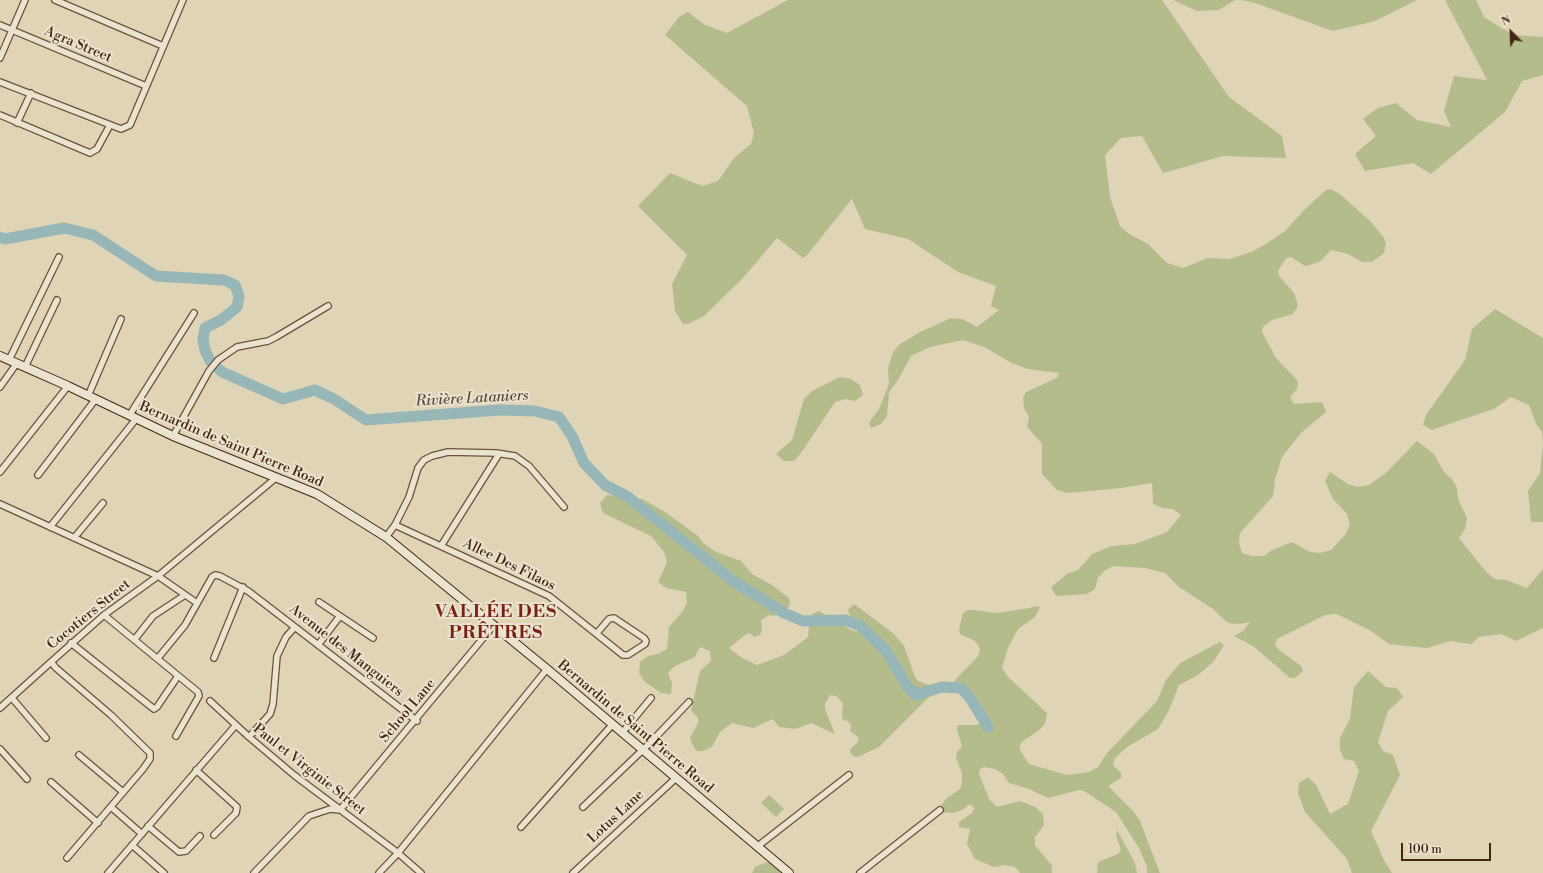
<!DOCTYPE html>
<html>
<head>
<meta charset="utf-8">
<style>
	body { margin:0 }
	#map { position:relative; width:1543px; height:873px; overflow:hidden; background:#dfd4b5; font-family:"Libre Bodoni",serif }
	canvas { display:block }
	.north { position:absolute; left:1491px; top:12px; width:40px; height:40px; -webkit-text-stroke:3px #eae3cf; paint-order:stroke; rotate:336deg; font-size:11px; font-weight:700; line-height:16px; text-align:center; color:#432711 }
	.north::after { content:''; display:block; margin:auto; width:14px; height:18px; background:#432711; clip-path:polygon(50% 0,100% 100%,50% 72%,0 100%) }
	.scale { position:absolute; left:1401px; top:843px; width:90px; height:18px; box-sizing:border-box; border:2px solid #432711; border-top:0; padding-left:5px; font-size:12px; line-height:14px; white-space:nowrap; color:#432711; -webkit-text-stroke:3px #eae3cf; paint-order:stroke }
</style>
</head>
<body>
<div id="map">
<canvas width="1543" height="873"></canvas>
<div class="north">N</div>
<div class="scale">100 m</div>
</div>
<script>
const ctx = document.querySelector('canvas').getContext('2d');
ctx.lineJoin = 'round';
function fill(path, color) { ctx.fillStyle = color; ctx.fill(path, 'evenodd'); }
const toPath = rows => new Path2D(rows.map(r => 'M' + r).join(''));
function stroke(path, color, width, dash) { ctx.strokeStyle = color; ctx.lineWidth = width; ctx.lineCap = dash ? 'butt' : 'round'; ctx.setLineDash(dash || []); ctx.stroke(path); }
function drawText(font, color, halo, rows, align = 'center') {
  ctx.font = font + ' "Libre Bodoni",serif'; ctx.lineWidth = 4; ctx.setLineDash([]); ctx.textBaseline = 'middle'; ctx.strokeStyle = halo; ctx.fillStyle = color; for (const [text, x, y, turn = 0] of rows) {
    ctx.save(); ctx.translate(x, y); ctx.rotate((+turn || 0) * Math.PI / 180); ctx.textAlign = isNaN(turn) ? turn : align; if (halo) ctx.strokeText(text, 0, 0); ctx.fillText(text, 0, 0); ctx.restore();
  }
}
fill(toPath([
	[788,0,1162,0,1229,97,1282,136,1286,158,1223,156,1163,173,1142,136,1121,138,1105,155,1110,197,1120,226,1129,234,1148,244,1167,263,1183,268,1208,258,1230,259,1251,252,1266,244,1285,231,1304,210,1326,190,1331,189,1341,195,1370,221,1384,238,1386,243,1384,253,1372,262,1362,262,1348,254,1331,250,1321,261,1310,265,1305,266,1291,257,1286,258,1278,271,1279,276,1294,293,1298,305,1293,314,1272,320,1263,327,1262,332,1276,358,1296,379,1298,383,1297,389,1290,397,1294,404,1322,402,1326,412,1301,433,1282,457,1275,479,1273,496,1240,533,1239,543,1242,553,1252,556,1264,556,1272,550,1292,542,1310,552,1320,553,1331,550,1345,535,1350,525,1347,514,1333,499,1325,481,1330,472,1348,484,1358,487,1369,485,1386,473,1417,441,1434,454,1444,472,1452,479,1457,488,1458,499,1467,518,1465,529,1459,538,1486,572,1495,579,1506,580,1527,588,1543,569,1543,628,1516,641,1502,634,1479,637,1471,644,1450,641,1427,648,1389,644,1371,631,1341,616,1336,614,1325,615,1277,639,1275,644,1278,649,1301,666,1303,671,1295,678,1290,678,1253,646,1234,636,1243,631,1250,622,1239,624,1228,623,1213,609,1179,587,1165,573,1145,568,1113,566,1104,571,1098,578,1095,589,1087,594,1056,596,1051,587,1067,574,1078,570,1092,554,1112,546,1135,544,1167,532,1181,515,1173,509,1162,508,1153,504,1152,483,1121,488,1068,493,1057,490,1042,474,1042,444,1027,427,1029,417,1024,408,1023,398,1026,392,1057,378,1059,373,1027,369,1012,363,984,347,963,340,930,347,911,356,898,380,889,392,887,416,881,424,871,428,869,423,879,409,889,384,888,368,893,352,900,344,920,332,951,318,962,319,977,327,999,310,991,306,996,286,958,272,908,239,865,229,852,199,807,255,803,258,777,238,742,279,704,316,688,324,683,324,675,311,672,284,687,255,638,206,670,173,702,186,718,181,734,158,751,144,754,133,747,106,665,35,679,17,688,12,705,25,727,33],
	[1173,0,1235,0,1219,10,1197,11],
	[1241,0,1417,0,1375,21,1333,31,1255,3],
	[1445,0,1476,0,1484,17,1513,35,1543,37,1543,75,1522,81,1505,112,1431,174,1413,163,1365,171,1355,154,1376,136,1363,119,1378,108,1396,103,1417,120,1451,127,1444,111,1454,76,1487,80],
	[1495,309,1543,338,1543,522,1531,522,1528,491,1540,473,1543,443,1542,432,1536,424,1529,405,1511,397,1494,409,1443,426,1432,430,1423,425,1426,415,1465,360,1472,329],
	[840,377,851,379,860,385,863,395,855,401,845,399,835,402,801,453,794,461,784,461,776,454,792,440,804,399,812,391],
	[607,495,642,499,665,512,698,536,703,543,716,552,741,561,752,574,772,585,789,598,790,604,788,608,774,616,769,615,761,620,762,630,760,635,754,637,750,633,745,635,729,648,742,658,757,665,784,655,808,637,810,616,814,613,819,611,851,630,862,633,870,632,866,627,850,617,848,610,854,604,894,634,904,646,915,677,918,681,930,685,933,689,932,694,879,747,860,756,855,757,851,754,850,749,858,742,858,737,850,731,851,726,848,721,843,720,842,714,843,703,836,696,830,695,825,704,825,709,835,734,811,723,796,729,779,727,773,719,753,728,732,723,720,732,712,747,703,751,697,751,694,748,690,738,698,723,698,718,691,710,700,671,711,661,710,651,700,647,695,657,675,666,668,673,672,683,671,694,661,693,645,682,639,673,640,662,648,656,658,654,667,649,669,627,682,612,687,603,686,592,666,588,658,582,667,562,664,552,651,536,603,513,600,503],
	[1034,606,1040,607,1035,617,1018,629,1008,648,1002,668,1008,677,1047,713,1045,724,1037,732,1024,740,1020,745,1020,750,1029,764,1067,775,1089,772,1098,767,1107,753,1157,701,1166,680,1180,663,1220,642,1224,645,1213,662,1198,675,1179,685,1169,710,1158,729,1127,747,1115,758,1113,765,1121,773,1121,778,1108,786,1134,812,1140,821,1160,873,1147,873,1147,867,1139,848,1116,812,1084,791,1079,790,1048,798,1029,789,1009,783,1003,774,995,769,984,767,980,769,979,774,989,799,997,807,1020,801,1035,807,1043,814,1044,825,1035,837,1035,845,1052,866,1052,873,1020,873,1015,867,1005,865,994,867,975,859,967,844,970,829,959,827,959,822,972,813,974,808,970,804,962,810,952,813,941,812,940,807,947,798,960,789,962,783,962,773,956,758,957,752,962,746,957,730,958,725,978,725,984,720,972,697,963,688,953,684,956,679,978,656,980,650,978,645,975,641,960,634,959,629,963,613,968,610,973,610,996,613,1030,608],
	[1368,671,1386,687,1397,688,1403,697,1388,711,1378,742,1383,751,1393,755,1400,775,1371,831,1384,860,1392,873,1352,873,1347,859,1305,812,1298,793,1299,783,1308,777,1316,785,1330,814,1348,804,1359,771,1354,761,1344,759,1340,750,1340,738,1350,719,1354,687],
	[769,795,784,809,776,817,761,803],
	[1117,830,1135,863,1137,873,1097,873,1098,862,1118,854,1121,850,1116,835],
	[770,861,781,873,752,873,755,867]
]), '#b4bc8c');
stroke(toPath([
	[0,237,5,239,64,228,93,235,156,276,224,280,235,285,239,296,237,307,221,320,205,328,203,339,205,350,210,361,222,372,283,399,315,390,334,399,366,420,499,410,535,411,559,417,572,436,584,463,605,485,628,497,733,581,784,613,803,621,845,620,860,626,886,651,907,686,916,695,942,687,961,688,970,698,988,727]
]), '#97b6b7', 11);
const minor = toPath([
	[55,0,163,46],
	[0,25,146,86],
	[0,58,25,0],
	[0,82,121,129,130,125,183,0],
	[0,115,90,153,97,149,110,125],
	[17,123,31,93],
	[9,360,59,257],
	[25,367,57,300],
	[0,387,17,363],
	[88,396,121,319],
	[129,416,194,313],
	[173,436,209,371,218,360,237,347,268,341,276,337,328,306],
	[0,472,68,386],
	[38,475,95,400],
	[0,504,158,576,197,603],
	[395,525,549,596,623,655,628,655,645,644,646,641,644,638,614,618,609,619,597,633],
	[50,527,136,419],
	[386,537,395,525,409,497,418,468,424,460,432,456,448,452,496,453,515,456,529,466,564,507],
	[74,538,103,503],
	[441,546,499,454],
	[319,602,373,638],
	[104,615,198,692,199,696,176,736],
	[135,639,153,616,185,595],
	[71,643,154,709,157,707,178,676],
	[318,645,340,616],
	[158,658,185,625,212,577,215,575,220,576,248,591,417,721],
	[214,658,243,587],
	[12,698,46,738],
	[210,701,249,737,294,775,398,853,379,873],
	[0,708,51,662],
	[622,733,651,698],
	[249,737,270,714,273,704,277,656,286,637,295,627],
	[0,749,27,779],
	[79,755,123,792],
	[196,770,237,807,236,813,214,835],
	[51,782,98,823],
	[111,807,142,834],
	[583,807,651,742,689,702],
	[148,826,179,852,186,851,200,836],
	[521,827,612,725],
	[132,845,164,873],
	[758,846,849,775],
	[67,858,143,769,150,759,150,753,111,715,56,668,51,662,104,615,158,576,277,477],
	[108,873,235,726],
	[254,873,309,816,330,809,340,810,494,625],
	[421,873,398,853,547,669],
	[573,873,675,779],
	[860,873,940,810]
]);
const secondary = toPath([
	[0,356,68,386,173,436,317,494,386,537,547,669,789,873]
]);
stroke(minor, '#6a523a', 8);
stroke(secondary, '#432711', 10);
stroke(minor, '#eae3cf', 5.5);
stroke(secondary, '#eae3cf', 8);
drawText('14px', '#432711', '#eae3cf', [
	["Agra Street",78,45,23],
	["Bernardin de Saint Pierre Road",231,445,23],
	["Allee Des Filaos",509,565,26],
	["Cocotiers Street",89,615,-39],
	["Avenue des Manguiers",346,651,38],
	["School Lane",408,711,-50],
	["Bernardin de Saint Pierre Road",635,727,40],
	["Paul et Virginie Street",309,770,38],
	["Lotus Lane",616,817,-43]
]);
drawText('italic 15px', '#584b3a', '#eae3cf', [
	["Rivière Lataniers",472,399,-3]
]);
ctx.letterSpacing = '1px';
drawText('bold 18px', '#7a1f14', '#eae3cf', [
	["VALLÉE DES",496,613],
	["PRÊTRES",496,634]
]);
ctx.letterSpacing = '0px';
</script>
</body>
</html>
